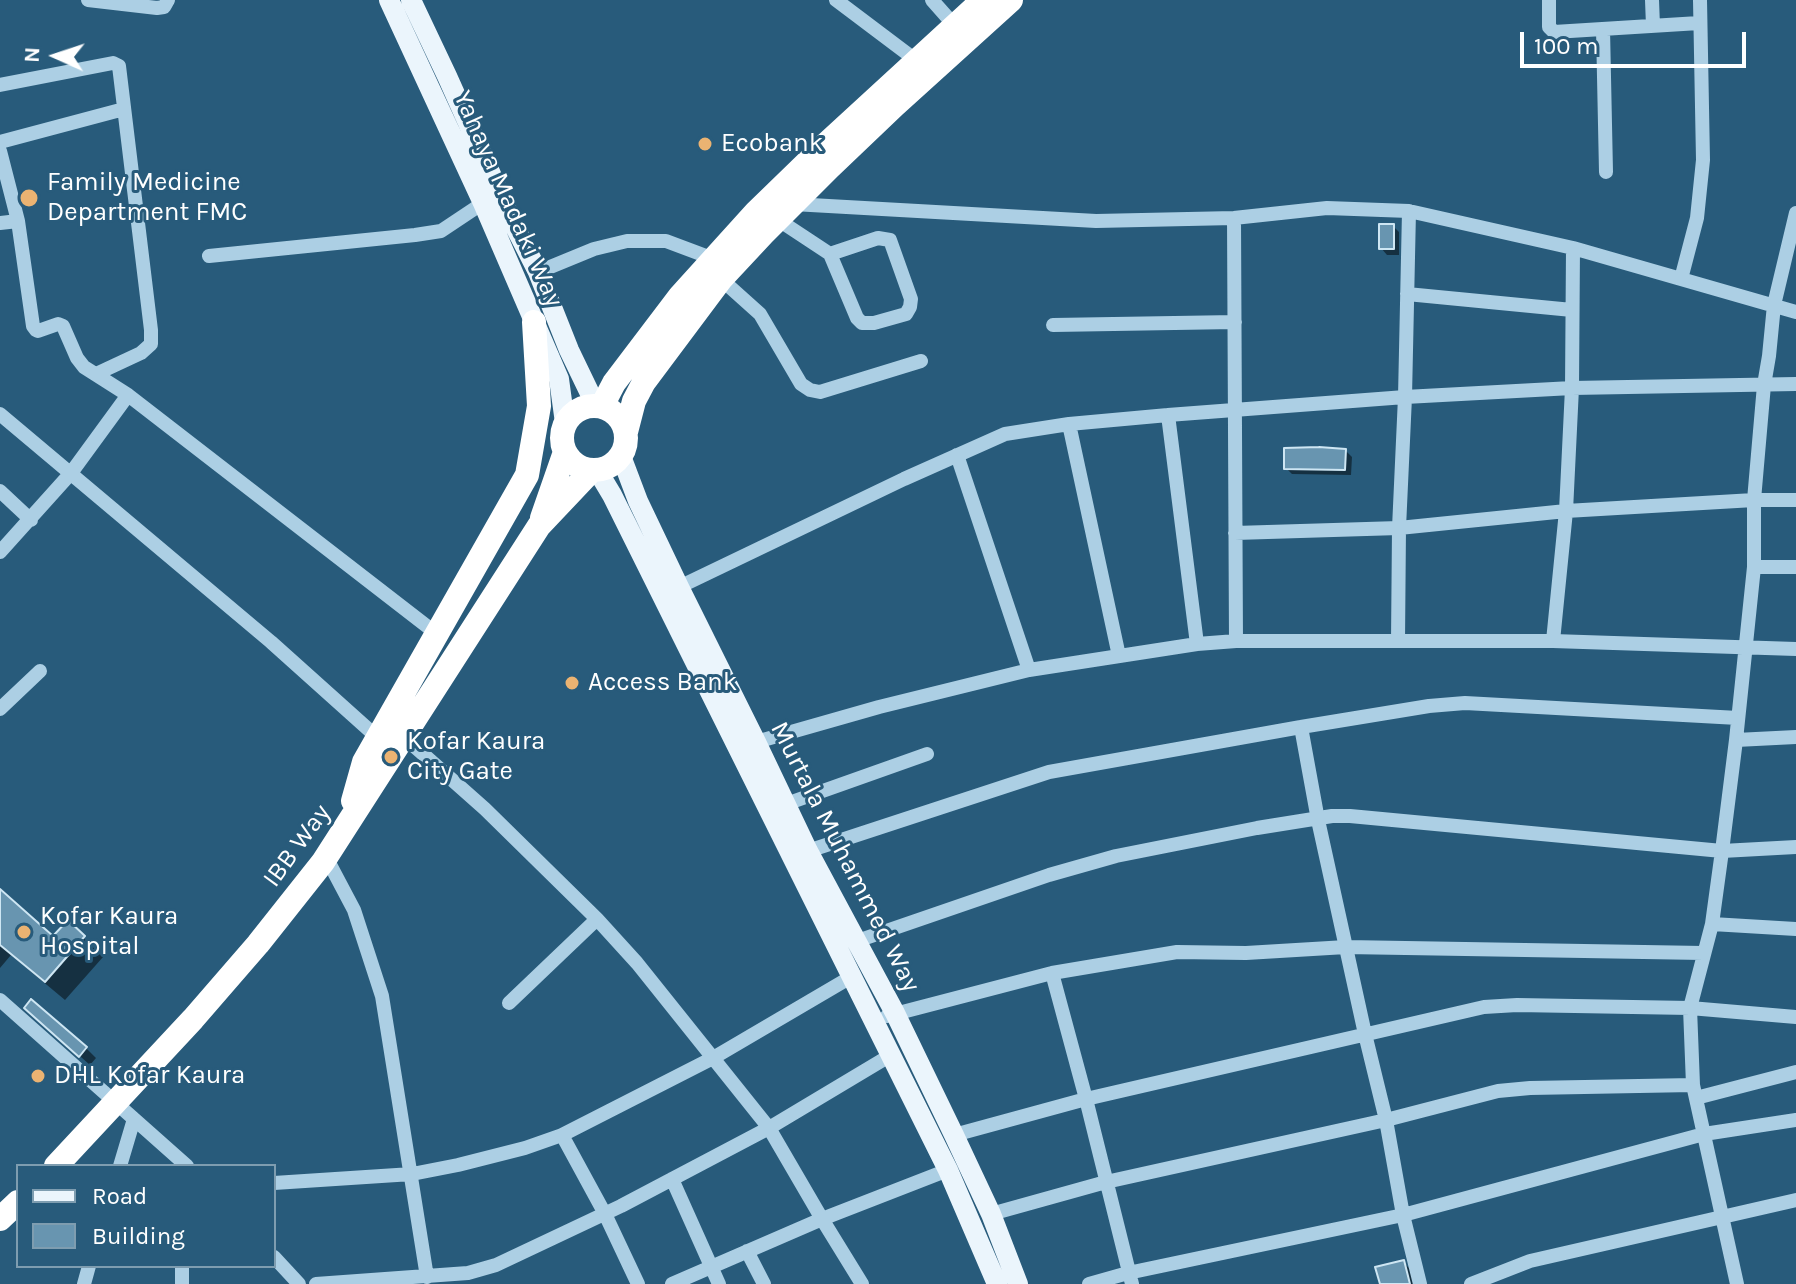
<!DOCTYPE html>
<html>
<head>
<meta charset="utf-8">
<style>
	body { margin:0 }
	#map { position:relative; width:1796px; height:1284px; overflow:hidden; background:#285b7b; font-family:Karla,sans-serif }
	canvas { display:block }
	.legend { position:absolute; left:16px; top:1164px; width:260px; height:104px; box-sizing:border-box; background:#285b7b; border:2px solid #7e9db0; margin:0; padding:10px 14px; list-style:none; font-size:24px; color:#fff }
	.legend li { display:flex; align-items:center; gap:16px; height:40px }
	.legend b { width:40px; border:2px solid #7e9db0 }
	.north { position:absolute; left:16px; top:16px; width:80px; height:80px; -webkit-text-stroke:6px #285b7b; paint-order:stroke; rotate:273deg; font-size:22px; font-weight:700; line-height:32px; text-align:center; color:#fff }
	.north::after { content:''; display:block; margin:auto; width:28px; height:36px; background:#fff; clip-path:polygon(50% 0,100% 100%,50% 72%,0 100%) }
	.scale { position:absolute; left:1520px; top:32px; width:226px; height:36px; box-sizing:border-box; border:4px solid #fff; border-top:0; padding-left:10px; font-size:24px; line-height:28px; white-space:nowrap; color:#fff; -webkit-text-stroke:6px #285b7b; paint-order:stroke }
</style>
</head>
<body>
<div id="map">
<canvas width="1796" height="1284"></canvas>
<ul class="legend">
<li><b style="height:10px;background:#ebf5fc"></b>Road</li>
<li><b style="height:22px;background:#6895b0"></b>Building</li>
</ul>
<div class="north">N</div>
<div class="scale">100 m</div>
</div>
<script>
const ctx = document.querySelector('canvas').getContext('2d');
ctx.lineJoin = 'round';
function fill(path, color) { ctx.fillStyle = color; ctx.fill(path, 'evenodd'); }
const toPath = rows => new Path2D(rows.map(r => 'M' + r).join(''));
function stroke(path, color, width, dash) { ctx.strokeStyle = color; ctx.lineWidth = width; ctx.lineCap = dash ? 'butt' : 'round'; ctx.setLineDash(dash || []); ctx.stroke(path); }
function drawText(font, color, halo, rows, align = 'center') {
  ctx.font = font + ' Karla,sans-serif'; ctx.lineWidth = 6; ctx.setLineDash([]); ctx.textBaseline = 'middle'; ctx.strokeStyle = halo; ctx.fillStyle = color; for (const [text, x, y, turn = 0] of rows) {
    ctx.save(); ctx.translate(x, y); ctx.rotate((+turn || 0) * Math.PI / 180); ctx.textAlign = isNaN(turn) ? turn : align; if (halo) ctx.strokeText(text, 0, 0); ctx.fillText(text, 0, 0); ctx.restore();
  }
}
fill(toPath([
	[1393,226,1399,232,1399,255,1387,255,1381,248],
	[1346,451,1352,457,1351,475,1292,474,1286,468],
	[0,892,53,939,68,923,103,957,65,1000,11,955,0,968],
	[37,1018,86,1048,96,1058,90,1065],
	[1403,1262,1413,1272,1416,1284,1382,1284]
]), '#0007');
const building = toPath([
	[1379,224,1394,224,1394,249,1379,249,1379,224],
	[1319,447,1346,449,1345,470,1284,469,1284,448,1319,447],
	[0,889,53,936,68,920,85,936,45,982,0,945,0,889],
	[31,999,87,1047,79,1057,24,1008,31,999],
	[1404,1260,1410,1284,1380,1284,1375,1267,1404,1260]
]);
fill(building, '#6895b0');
stroke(building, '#cee6f3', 2);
stroke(toPath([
	[88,0,157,8,164,7,168,0],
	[836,0,917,61],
	[932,0,955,26],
	[1549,0,1549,27,1554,32,1699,23],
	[1652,0,1653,26],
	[1603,29,1606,172],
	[0,85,113,63,119,66,151,330,151,344,141,353,96,374],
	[0,142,124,109],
	[0,151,18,221,33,326,36,330,38,331,58,324,63,326,77,358,84,367,128,395,437,634],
	[793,204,1096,221,1234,218,1327,208,1409,211,1573,248,1572,388,1566,511,1553,641],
	[1234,218,1236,641],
	[777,219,830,254,857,318,862,323,874,323,906,314,910,307,911,299,890,240,878,238,830,254],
	[0,223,18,221],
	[1573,248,1796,312],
	[209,256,415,235,441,231,483,203],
	[538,272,594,249,627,241,666,241,714,259],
	[721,279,760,314,801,384,810,390,820,392,921,361],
	[1681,279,1697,218,1703,160,1700,0],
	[1407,294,1572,310],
	[1053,325,1235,322],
	[0,414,271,642,378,738],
	[1168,415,1197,644],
	[1069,424,1119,656],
	[957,455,1029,670],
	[0,491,31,520],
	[1235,533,1399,528,1566,511,1754,500,1796,500],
	[0,552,71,473,128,395],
	[1754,567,1796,567],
	[679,587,904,479,1005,434,1069,424,1168,415,1405,397,1572,388,1796,384],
	[1398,641,1399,528,1405,397,1409,211],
	[0,709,40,671],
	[1301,727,1318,820,1365,1034,1386,1120,1403,1215,1420,1284],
	[405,738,485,809,597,919,637,963,769,1128,822,1219,862,1284],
	[1736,740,1796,737],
	[756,742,879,707,1029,670,1197,644,1236,641,1553,641,1796,649],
	[786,804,927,754],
	[808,851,1049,772,1301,727,1429,706,1465,703,1738,718],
	[326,857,354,910,382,996,427,1277],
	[1712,924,1796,929],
	[857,941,1049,875,1116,856,1257,828,1332,816,1350,816,1722,851,1796,847],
	[1052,973,1086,1099,1132,1284],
	[0,1000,187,1166],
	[509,1003,597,919],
	[887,1016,1052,973,1177,952,1246,953,1346,947,1703,953],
	[1696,1098,1796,1072],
	[562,1135,605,1214,638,1284],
	[954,1135,1086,1099,1484,1007,1517,1005,1690,1008,1796,1017],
	[120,1166,134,1119],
	[672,1179,719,1284],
	[274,1183,412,1174,458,1165,525,1148,562,1135,713,1058,851,977],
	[991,1214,1106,1182,1386,1120,1498,1091,1530,1088,1693,1085],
	[747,1251,764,1284],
	[274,1257,299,1284],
	[182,1266,182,1284],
	[84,1284,89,1266],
	[316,1284,468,1273,496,1265,621,1206,769,1128,891,1055],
	[672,1284,822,1219,948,1170],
	[1089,1284,1128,1273,1403,1215,1704,1134,1796,1120],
	[1471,1284,1530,1261,1796,1200],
	[1737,1284,1693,1085,1690,1008,1712,924,1722,851,1736,740,1754,567,1754,500,1764,385,1769,356,1774,305,1796,213]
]), '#accfe4', 14);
stroke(toPath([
	[389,0,483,203,559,379,565,423],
	[411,0,447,76,512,221,538,272,569,350,595,404],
	[621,456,638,501,679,587,756,742,808,851,895,1013,954,1135,991,1214,1018,1284],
	[597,470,612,495,948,1170,997,1284]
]), '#ebf5fc', 20);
stroke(toPath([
	'562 438a32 32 0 1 1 64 0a32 32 0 1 1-64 0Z',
	[602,406,614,383,680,296,756,212,825,145,983,0],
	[626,432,634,401,644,382,721,279,763,234,830,167,895,105,1011,0],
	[542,518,565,452],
	[353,801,364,762,527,475,539,406,534,322],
	[56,1166,193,1019,258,944,323,862,539,526,592,470],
	[0,1219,18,1202]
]), '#fff', 24);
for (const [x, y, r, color] of [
	[705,144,8,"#ebb372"],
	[29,198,10,"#ebb372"],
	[572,683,8,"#ebb372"],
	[391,757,8,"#ebb372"],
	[24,932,8,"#ebb372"],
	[38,1076,8,"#ebb372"]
]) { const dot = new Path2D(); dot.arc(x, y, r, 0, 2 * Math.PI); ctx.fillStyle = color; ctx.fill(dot); stroke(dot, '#285b7b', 3); }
drawText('26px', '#fff', '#285b7b', [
	["Ecobank",721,144],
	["Family Medicine",47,183],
	["Department FMC",47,213],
	["Access Bank",588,683],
	["Kofar Kaura",407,742],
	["City Gate",407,772],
	["Kofar Kaura",40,917],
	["Hospital",40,947],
	["DHL Kofar Kaura",54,1076]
], 'left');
drawText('26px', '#fff', '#285b7b', [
	["Yahaya Madaki Way",508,199,66],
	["IBB Way",297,846,-54],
	["Murtala Muhammed Way",845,857,63]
]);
</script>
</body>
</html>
